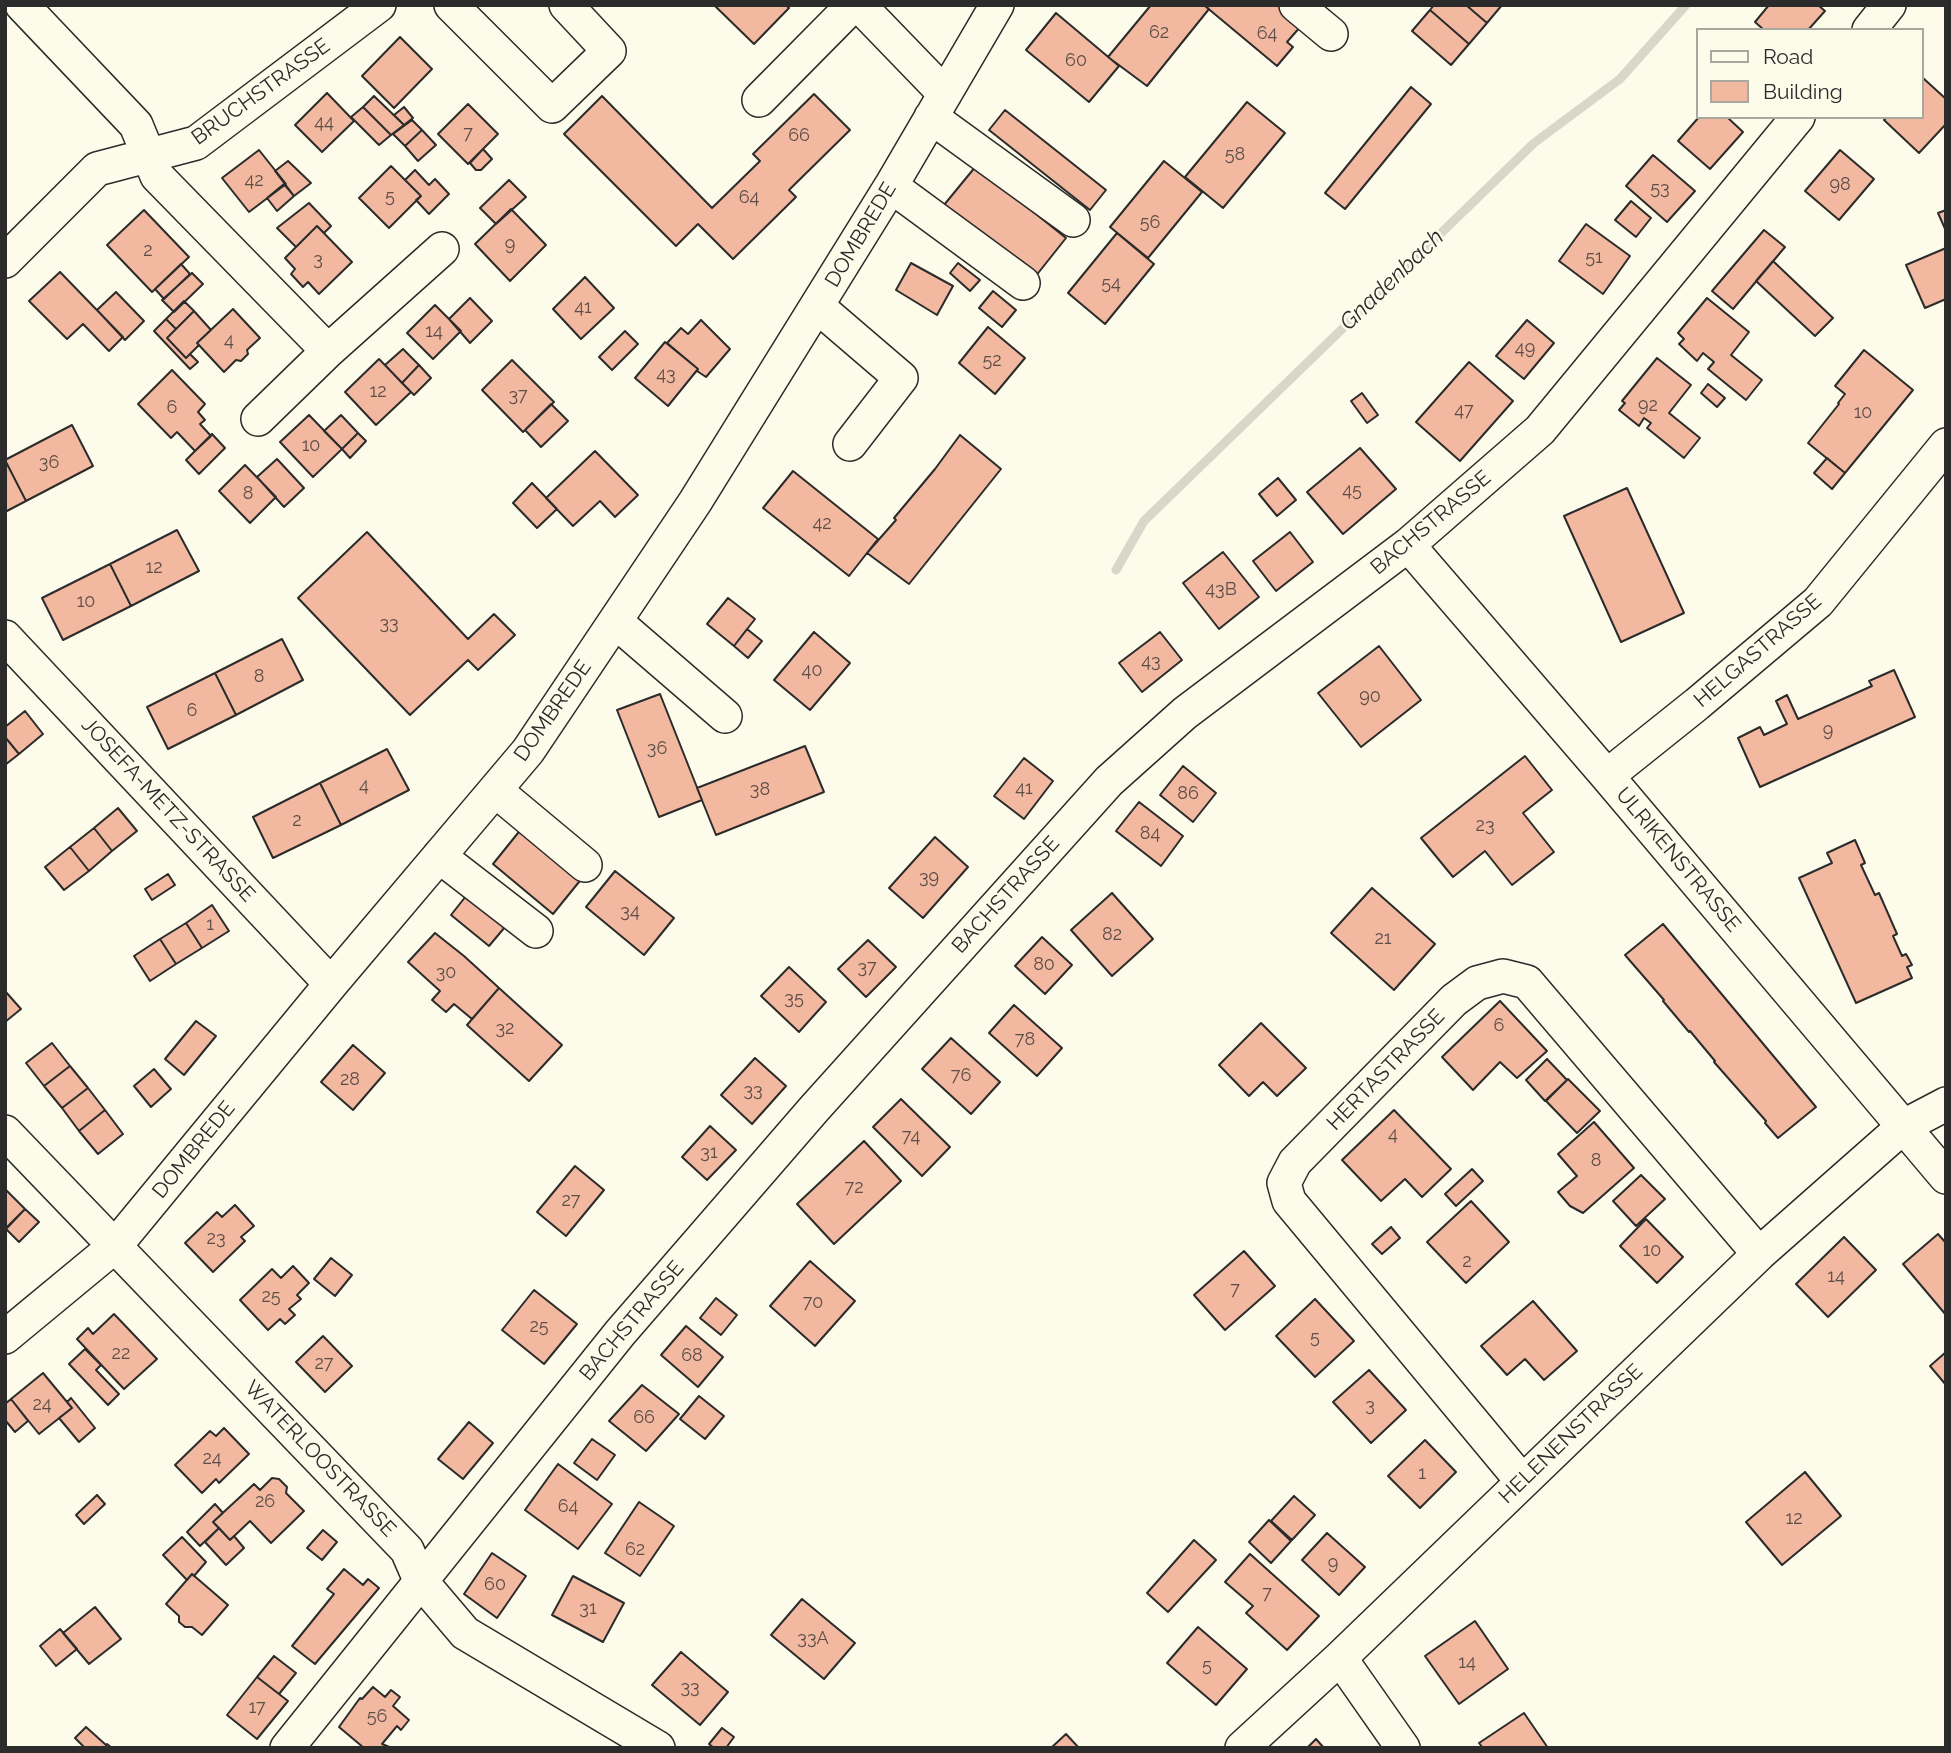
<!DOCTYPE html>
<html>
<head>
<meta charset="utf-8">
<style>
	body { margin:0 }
	#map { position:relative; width:1951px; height:1753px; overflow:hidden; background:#fdfbea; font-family:Raleway,sans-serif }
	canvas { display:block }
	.frame { position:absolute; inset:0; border:7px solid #2b2b2b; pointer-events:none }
	.legend { position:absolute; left:1696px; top:28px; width:228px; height:91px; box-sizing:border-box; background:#fdfbea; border:2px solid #a9a89e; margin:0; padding:9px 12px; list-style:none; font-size:21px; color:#2b2b2b }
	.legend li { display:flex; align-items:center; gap:14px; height:35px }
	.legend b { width:35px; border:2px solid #a9a89e }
</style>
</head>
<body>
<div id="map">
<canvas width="1951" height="1753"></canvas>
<div class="frame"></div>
<ul class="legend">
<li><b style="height:9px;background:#fdfbea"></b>Road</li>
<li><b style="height:19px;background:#f2b8a0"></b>Building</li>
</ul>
</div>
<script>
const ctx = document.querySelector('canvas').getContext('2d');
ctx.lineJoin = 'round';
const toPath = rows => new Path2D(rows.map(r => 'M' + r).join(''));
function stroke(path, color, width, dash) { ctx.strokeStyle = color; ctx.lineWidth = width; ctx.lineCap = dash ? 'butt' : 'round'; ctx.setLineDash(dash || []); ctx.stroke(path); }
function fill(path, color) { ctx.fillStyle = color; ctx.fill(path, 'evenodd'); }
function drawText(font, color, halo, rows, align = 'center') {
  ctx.font = font + ' Raleway,sans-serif'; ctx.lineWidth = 5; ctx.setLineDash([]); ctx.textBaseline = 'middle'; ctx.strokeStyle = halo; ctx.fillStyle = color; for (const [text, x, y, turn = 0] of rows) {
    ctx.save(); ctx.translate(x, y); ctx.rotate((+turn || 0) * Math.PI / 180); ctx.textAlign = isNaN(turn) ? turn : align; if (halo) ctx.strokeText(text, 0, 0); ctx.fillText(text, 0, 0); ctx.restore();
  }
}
stroke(toPath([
	[1116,570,1144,521,1534,143,1620,79,1686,5]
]), '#d8d7c9', 9);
const building = toPath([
	[714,5,786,5,789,8,754,44,714,5],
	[1151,5,1204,5,1209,9,1147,86,1108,57,1151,5],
	[1277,5,1301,26,1287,42,1293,47,1277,66,1205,6,1277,5],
	[1434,5,1466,5,1487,23,1469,44,1430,10,1434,5],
	[1466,5,1502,5,1487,23,1466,5],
	[1769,5,1818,5,1825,11,1808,30,1764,30,1755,22,1769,5],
	[1430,10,1469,44,1451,65,1412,31,1430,10],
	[1056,13,1119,66,1089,102,1026,50,1056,13],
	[400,37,432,69,394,108,362,76,400,37],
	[1923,78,1946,99,1946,124,1919,153,1884,120,1887,117,1921,117,1921,80,1923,78],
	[1411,87,1431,104,1345,209,1325,193,1411,87],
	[327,93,354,121,322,152,295,125,327,93],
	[814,94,850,130,789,190,796,197,733,259,698,224,676,246,564,134,602,96,712,208,760,161,753,154,814,94],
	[374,96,404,125,391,135,363,107,374,96],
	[1247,102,1285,133,1223,208,1185,177,1247,102],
	[468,104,498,134,468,164,438,134,468,104],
	[363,107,391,135,379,145,351,117,363,107],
	[404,107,413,118,404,125,394,115,404,107],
	[1005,110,1106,190,1090,210,989,130,1005,110],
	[1699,117,1727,117,1743,132,1710,169,1678,141,1699,117],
	[412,120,422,130,405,146,393,134,412,120],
	[422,130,436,145,418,161,405,146,422,130],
	[483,149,492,159,481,170,476,170,470,163,483,149],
	[259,150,286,184,249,212,222,178,259,150],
	[1840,150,1874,179,1839,220,1805,191,1840,150],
	[1653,155,1695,191,1667,222,1626,186,1653,155],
	[288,161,311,183,294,196,275,171,288,161],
	[1164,161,1202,192,1148,258,1110,227,1164,161],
	[391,166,421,196,389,228,359,198,391,166],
	[976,166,1066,238,1035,277,944,205,976,166],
	[415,170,429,185,435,179,449,194,429,214,416,200,421,196,405,180,415,170],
	[509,180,526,197,496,224,480,208,509,180],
	[284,184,294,196,277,211,267,198,284,184],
	[1631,201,1651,218,1636,237,1615,220,1631,201],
	[309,203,331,226,324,233,317,226,296,247,277,228,309,203],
	[511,209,546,245,510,281,475,244,511,209],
	[144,210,189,257,152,292,107,245,144,210],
	[1946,210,1946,231,1938,213,1946,210],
	[1586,224,1630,256,1603,294,1559,261,1586,224],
	[317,226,352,262,319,294,308,282,303,287,291,274,295,269,285,258,317,226],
	[1764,230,1785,247,1733,309,1712,291,1764,230],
	[1117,233,1154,264,1105,324,1068,293,1117,233],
	[1946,248,1946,299,1925,308,1906,265,1946,248],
	[1773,261,1833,318,1815,336,1756,281,1773,261],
	[911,263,953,286,937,315,896,290,911,263],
	[958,263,980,280,970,291,950,273,958,263],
	[181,264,190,274,164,299,155,289,181,264],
	[60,272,123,337,109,351,83,324,67,339,29,301,60,272],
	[192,273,203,284,174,312,162,300,192,273],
	[585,277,614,308,581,339,553,309,585,277],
	[993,291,1016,310,1002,327,979,308,993,291],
	[116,292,144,321,125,340,97,310,116,292],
	[470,298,492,321,470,343,449,319,470,298],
	[1707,298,1749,332,1731,355,1762,380,1746,400,1708,369,1714,362,1703,353,1697,361,1679,344,1684,339,1678,333,1707,298],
	[184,301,194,311,176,329,166,319,184,301],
	[435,305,461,331,433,359,407,333,435,305],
	[233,309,260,338,247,350,248,354,241,361,236,360,224,372,197,343,233,309],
	[194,311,211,330,197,343,199,345,186,358,167,338,194,311],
	[166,319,176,329,167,338,186,358,190,354,198,362,190,369,154,331,166,319],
	[701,320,730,349,706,377,697,371,698,369,667,343,681,328,688,334,701,320],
	[1527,320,1554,343,1524,379,1496,356,1527,320],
	[988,327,1025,358,995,394,959,363,988,327],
	[625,331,638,344,612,370,599,357,625,331],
	[665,342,698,369,668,406,635,378,665,342],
	[403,349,419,365,402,383,385,365,403,349],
	[1864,350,1913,390,1845,473,1808,443,1839,404,1838,403,1845,394,1835,386,1864,350],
	[1657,358,1691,385,1669,413,1700,438,1684,458,1647,428,1651,423,1644,418,1639,426,1619,410,1625,403,1622,401,1657,358],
	[379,359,411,392,376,425,345,392,379,359],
	[512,360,554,402,523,432,482,390,512,360],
	[1469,362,1513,401,1460,461,1416,422,1469,362],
	[419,365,431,378,414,395,402,383,419,365],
	[172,370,205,404,198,412,205,420,200,424,211,436,195,451,177,432,171,438,138,404,172,370],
	[1708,384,1725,398,1717,407,1701,393,1708,384],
	[1362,393,1378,415,1367,423,1351,401,1362,393],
	[551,404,568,421,541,447,525,430,551,404],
	[309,415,342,449,313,477,280,442,309,415],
	[341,415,358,433,342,449,324,431,341,415],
	[72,425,93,466,26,501,5,460,72,425],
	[358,433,366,441,350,458,342,449,358,433],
	[212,434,225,448,199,474,186,460,212,434],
	[960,435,1001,469,909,584,867,553,896,520,894,518,935,469,960,435],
	[1360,448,1396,489,1343,534,1307,492,1360,448],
	[595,451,638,495,615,517,600,501,573,526,546,498,595,451],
	[1827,458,1845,473,1832,489,1814,473,1827,458],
	[277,459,304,488,284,507,257,477,277,459],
	[5,460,26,501,5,512,5,460],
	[245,465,276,497,250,523,219,491,245,465],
	[793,471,878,539,849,576,763,508,793,471],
	[1278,478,1296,500,1277,516,1259,494,1278,478],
	[532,483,557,509,537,528,513,503,532,483],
	[1627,488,1684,613,1621,642,1564,516,1627,488],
	[177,530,199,571,131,606,110,564,177,530],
	[367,532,468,639,494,614,515,635,478,670,468,660,410,715,298,598,367,532],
	[1290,532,1313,562,1276,591,1253,561,1290,532],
	[1223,552,1259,597,1219,629,1183,583,1223,552],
	[110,564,131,606,63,640,42,598,110,564],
	[728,598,755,619,734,646,707,624,728,598],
	[747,629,762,641,748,658,734,646,747,629],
	[814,632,850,663,810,710,774,680,814,632],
	[1160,632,1182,660,1142,692,1119,663,1160,632],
	[282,639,303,680,236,715,215,673,282,639],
	[1379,646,1421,700,1361,747,1318,693,1379,646],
	[1894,670,1915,717,1760,787,1738,738,1760,727,1764,735,1787,724,1776,701,1787,695,1798,719,1872,686,1869,681,1894,670],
	[215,673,236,715,168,749,147,707,215,673],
	[660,694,702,800,659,817,617,710,660,694],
	[25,711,43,734,19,754,5,737,5,727,25,711],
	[5,737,19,754,5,765,5,737],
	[805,746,824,792,716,835,697,788,805,746],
	[387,749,409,790,341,825,320,783,387,749],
	[1525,756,1552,790,1523,813,1554,852,1512,885,1485,851,1453,877,1421,838,1525,756],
	[1024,758,1053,781,1024,819,994,796,1024,758],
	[1183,766,1216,793,1193,822,1160,795,1183,766],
	[320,783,341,825,273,858,253,817,320,783],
	[1139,802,1183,836,1161,866,1116,831,1139,802],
	[118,808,137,831,112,851,94,828,118,808],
	[94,828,112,851,89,871,70,847,94,828],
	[522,828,583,877,553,914,493,864,522,828],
	[935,837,968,867,923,918,889,888,935,837],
	[1855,840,1865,863,1861,865,1875,895,1879,893,1897,934,1893,936,1902,956,1906,954,1912,965,1907,967,1912,978,1856,1003,1799,878,1832,863,1827,853,1855,840],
	[70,847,89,871,64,890,45,867,70,847],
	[615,871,674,918,644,955,586,907,615,871],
	[168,874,175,885,152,900,145,889,168,874],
	[1372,888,1435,944,1394,990,1331,933,1372,888],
	[1112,893,1153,939,1112,976,1071,930,1112,893],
	[466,896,505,927,489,946,451,915,466,896],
	[212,905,229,931,202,948,186,923,212,905],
	[186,923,202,948,176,964,160,939,186,923],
	[1663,924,1816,1107,1778,1138,1765,1123,1766,1121,1714,1062,1715,1061,1690,1031,1689,1032,1663,1001,1664,1000,1625,955,1663,924],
	[435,933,464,956,499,988,472,1019,454,1004,446,1012,432,1000,440,991,408,962,435,933],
	[1042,937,1072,965,1045,994,1015,966,1042,937],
	[160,939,176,964,150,981,134,956,160,939],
	[868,940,896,967,866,997,838,969,868,940],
	[789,967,826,1002,799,1032,761,996,789,967],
	[499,988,562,1045,529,1081,467,1025,499,988],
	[5,991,21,1009,5,1022,5,991],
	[1500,1001,1547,1051,1517,1078,1500,1062,1473,1090,1442,1057,1500,1001],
	[1014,1005,1062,1048,1037,1076,989,1033,1014,1005],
	[196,1021,216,1036,184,1075,165,1059,196,1021],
	[1261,1023,1306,1068,1277,1096,1263,1082,1249,1096,1219,1065,1261,1023],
	[951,1038,1000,1082,971,1114,922,1069,951,1038],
	[52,1043,70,1066,44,1086,26,1063,52,1043],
	[353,1045,385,1073,353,1110,321,1082,353,1045],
	[755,1058,786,1086,752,1124,721,1095,755,1058],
	[1547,1059,1567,1080,1545,1101,1526,1080,1547,1059],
	[70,1066,88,1088,62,1108,44,1086,70,1066],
	[154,1069,171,1089,151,1107,134,1086,154,1069],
	[1568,1079,1600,1111,1577,1133,1546,1101,1568,1079],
	[88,1088,105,1110,79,1131,62,1108,88,1088],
	[901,1099,950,1147,922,1176,873,1127,901,1099],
	[105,1110,123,1134,98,1154,79,1131,105,1110],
	[1394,1110,1451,1169,1422,1197,1405,1179,1381,1201,1342,1160,1394,1110],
	[1594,1122,1634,1168,1583,1213,1570,1206,1558,1192,1577,1176,1558,1154,1594,1122],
	[710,1126,736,1150,707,1180,682,1157,710,1126],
	[864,1141,901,1181,834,1244,797,1204,864,1141],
	[575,1166,604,1190,566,1236,537,1212,575,1166],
	[1472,1169,1483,1181,1456,1206,1445,1194,1472,1169],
	[1641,1175,1665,1199,1636,1226,1613,1201,1641,1175],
	[5,1189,25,1209,5,1229,5,1189],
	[1471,1201,1509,1242,1466,1283,1427,1242,1471,1201],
	[235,1205,254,1226,241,1237,245,1241,213,1272,185,1243,217,1212,222,1217,235,1205],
	[25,1209,39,1222,19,1242,6,1229,25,1209],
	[1646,1219,1683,1257,1657,1283,1620,1246,1646,1219],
	[1391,1227,1400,1238,1382,1254,1372,1244,1391,1227],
	[1938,1234,1946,1243,1946,1315,1903,1264,1938,1234],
	[1844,1237,1876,1270,1828,1317,1796,1284,1844,1237],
	[1244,1251,1275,1286,1225,1330,1194,1295,1244,1251],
	[331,1258,352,1275,335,1296,314,1279,331,1258],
	[810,1261,855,1301,815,1346,770,1306,810,1261],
	[293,1266,309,1283,297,1295,301,1299,289,1309,295,1315,285,1324,280,1319,268,1330,240,1300,272,1269,281,1278,293,1266],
	[534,1290,577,1324,544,1364,502,1330,534,1290],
	[716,1298,737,1315,721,1335,700,1318,716,1298],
	[1315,1299,1354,1341,1315,1377,1276,1336,1315,1299],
	[1533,1301,1577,1351,1544,1380,1525,1359,1507,1375,1481,1346,1533,1301],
	[114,1314,157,1359,124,1389,77,1339,88,1328,93,1334,114,1314],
	[686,1326,723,1357,698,1387,661,1355,686,1326],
	[323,1336,352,1366,325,1392,296,1362,323,1336],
	[85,1349,101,1365,96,1370,119,1394,108,1405,69,1364,85,1349],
	[1946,1352,1946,1385,1930,1366,1946,1352],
	[1369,1370,1406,1410,1371,1443,1333,1402,1369,1370],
	[43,1373,72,1408,39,1434,11,1399,43,1373],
	[642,1385,679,1414,646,1451,609,1421,642,1385],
	[699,1396,724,1416,705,1439,680,1419,699,1396],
	[71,1398,95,1428,79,1442,59,1418,72,1408,67,1402,71,1398],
	[11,1399,28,1421,15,1432,5,1420,5,1404,11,1399],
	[469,1422,493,1443,463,1479,438,1459,469,1422],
	[224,1428,249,1454,219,1483,216,1479,202,1493,175,1465,210,1431,216,1436,224,1428],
	[592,1439,615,1455,597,1480,574,1463,592,1439],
	[1425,1440,1456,1472,1420,1508,1388,1476,1425,1440],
	[558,1464,612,1504,578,1549,525,1510,558,1464],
	[1805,1472,1841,1516,1782,1565,1746,1522,1805,1472],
	[272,1478,279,1479,287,1487,286,1493,304,1511,271,1543,250,1521,230,1540,213,1522,254,1484,260,1490,272,1478],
	[97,1495,105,1504,84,1524,76,1515,97,1495],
	[1294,1496,1315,1515,1292,1540,1271,1521,1294,1496],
	[639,1502,674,1526,640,1576,605,1553,639,1502],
	[215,1504,223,1513,213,1522,219,1528,200,1546,187,1532,215,1504],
	[1269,1520,1291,1541,1271,1563,1249,1542,1269,1520],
	[219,1528,230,1540,234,1536,244,1548,226,1565,205,1542,219,1528],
	[323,1530,337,1542,322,1560,307,1548,323,1530],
	[1327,1533,1365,1567,1339,1595,1302,1560,1327,1533],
	[182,1537,206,1562,194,1576,192,1574,187,1580,163,1555,182,1537],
	[1194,1540,1216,1560,1168,1612,1147,1593,1194,1540],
	[492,1553,526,1576,497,1618,464,1594,492,1553],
	[1250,1554,1319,1616,1287,1650,1246,1613,1253,1606,1225,1582,1250,1554],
	[344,1569,363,1585,368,1579,379,1588,315,1664,292,1646,334,1594,327,1589,344,1569],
	[192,1574,228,1605,202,1635,192,1627,185,1627,179,1622,179,1616,166,1604,192,1574],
	[573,1576,624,1603,603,1642,552,1615,573,1576],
	[802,1599,855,1643,824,1679,771,1635,802,1599],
	[95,1607,121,1639,89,1664,63,1633,95,1607],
	[1475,1621,1508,1669,1459,1704,1425,1656,1475,1621],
	[1198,1627,1247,1669,1216,1705,1167,1663,1198,1627],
	[60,1629,77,1649,56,1666,40,1646,60,1629],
	[681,1652,728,1692,700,1725,652,1685,681,1652],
	[274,1656,296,1673,279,1694,257,1677,274,1656],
	[257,1677,288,1701,257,1739,227,1715,257,1677],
	[373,1687,385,1697,391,1690,400,1697,393,1706,409,1720,401,1730,397,1726,382,1744,392,1748,364,1748,339,1727,360,1698,362,1699,373,1687],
	[1524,1713,1548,1748,1483,1748,1479,1743,1524,1713],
	[86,1727,106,1745,107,1744,112,1748,85,1748,75,1738,86,1727],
	[722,1728,734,1737,726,1748,714,1748,709,1744,722,1728],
	[1066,1734,1079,1748,1051,1748,1066,1734],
	[1316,1739,1324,1748,1307,1748,1316,1739]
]);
fill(building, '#f2b8a0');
stroke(building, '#2b2b2b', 2);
const minor = toPath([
	[22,5,136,125,157,176,328,351],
	[451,5,552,106,609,51,566,5],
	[859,5,945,94],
	[1296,5,1331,34],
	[1869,30,1889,5],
	[759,100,853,5],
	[931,117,1073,220],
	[891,186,1023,283],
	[5,261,97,169,196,143,379,5],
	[817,306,901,378,850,444],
	[258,419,328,351,442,249],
	[1408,545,1607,776,1946,1177],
	[616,622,725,716],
	[5,637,331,984],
	[1607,776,1697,704,1818,602,1946,445],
	[495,790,585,865],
	[439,856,536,931],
	[5,1132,407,1550,420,1580,465,1633,658,1748],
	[5,1337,115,1246,331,984,528,751,695,502,891,186,997,5],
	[1522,1481,1289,1201,1284,1183,1295,1162,1454,1000,1477,983,1503,976,1527,982,1759,1254],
	[1340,1658,1403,1748],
	[287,1748,620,1333,814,1109,1109,781,1185,713,1408,545,1540,430,1798,117],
	[1242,1748,1340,1658,1759,1254,1904,1126,1946,1104]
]);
stroke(minor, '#2b2b2b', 36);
stroke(minor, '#fdfbea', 33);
drawText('18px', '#5d4e48', null, [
	["62",1159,33],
	["64",1267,34],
	["60",1076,61],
	["44",324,123],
	["7",468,134],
	["66",799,136],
	["58",1235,155],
	["42",254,181],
	["98",1840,185],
	["53",1660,189],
	["5",390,197],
	["64",749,198],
	["56",1150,223],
	["9",510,245],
	["2",148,251],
	["51",1594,258],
	["3",318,260],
	["54",1111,284],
	["41",583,308],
	["14",434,332],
	["4",229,341],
	["49",1525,349],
	["52",992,361],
	["43",666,375],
	["12",378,392],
	["37",518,396],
	["92",1648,406],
	["6",172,408],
	["47",1464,411],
	["10",1863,413],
	["10",311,446],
	["36",49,463],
	["45",1352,491],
	["8",248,494],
	["42",822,524],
	["12",154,568],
	["43B",1221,590],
	["10",86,602],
	["33",389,624],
	["43",1151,662],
	["40",812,671],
	["8",259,677],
	["90",1370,697],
	["6",192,711],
	["9",1828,731],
	["36",657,749],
	["4",364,786],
	["41",1024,789],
	["38",760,790],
	["86",1188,794],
	["2",297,821],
	["23",1485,826],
	["84",1150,834],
	["39",929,878],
	["34",630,912],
	["1",210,925],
	["82",1112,935],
	["21",1383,939],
	["80",1044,965],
	["37",867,968],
	["30",446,973],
	["35",794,999],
	["6",1499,1026],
	["32",505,1029],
	["78",1025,1040],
	["76",961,1076],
	["28",350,1080],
	["33",753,1091],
	["4",1393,1135],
	["74",911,1137],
	["31",709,1153],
	["8",1596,1161],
	["72",854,1188],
	["27",571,1201],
	["23",216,1239],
	["10",1652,1251],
	["2",1467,1262],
	["14",1836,1277],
	["7",1235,1290],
	["25",271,1297],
	["70",813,1303],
	["25",539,1327],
	["5",1315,1338],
	["22",121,1354],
	["68",692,1356],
	["27",324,1364],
	["24",42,1405],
	["3",1370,1406],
	["66",644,1418],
	["24",212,1459],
	["1",1422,1474],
	["26",265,1502],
	["64",568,1507],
	["12",1794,1519],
	["62",635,1550],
	["9",1333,1564],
	["60",495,1585],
	["7",1267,1594],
	["31",588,1609],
	["33A",813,1639],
	["14",1467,1663],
	["5",1207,1666],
	["33",690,1688],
	["17",257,1708],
	["56",377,1717]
]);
drawText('21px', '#2b2b2b', '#fdfbea', [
	["BRUCHSTRASSE",261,92,-36],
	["DOMBREDE",861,235,-59],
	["BACHSTRASSE",1431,523,-40],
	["HELGASTRASSE",1758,651,-41],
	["DOMBREDE",553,711,-55],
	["JOSEFA-METZ-STRASSE",168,810,47],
	["ULRIKENSTRASSE",1678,860,50],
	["BACHSTRASSE",1006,895,-48],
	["HERTASTRASSE",1386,1070,-46],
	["DOMBREDE",194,1150,-51],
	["BACHSTRASSE",632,1321,-50],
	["HELENENSTRASSE",1571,1434,-44],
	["WATERLOOSTRASSE",320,1459,46]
]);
drawText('italic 23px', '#2b2b2b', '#fdfbea', [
	["Gnadenbach",1392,280,-44]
]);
</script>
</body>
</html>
